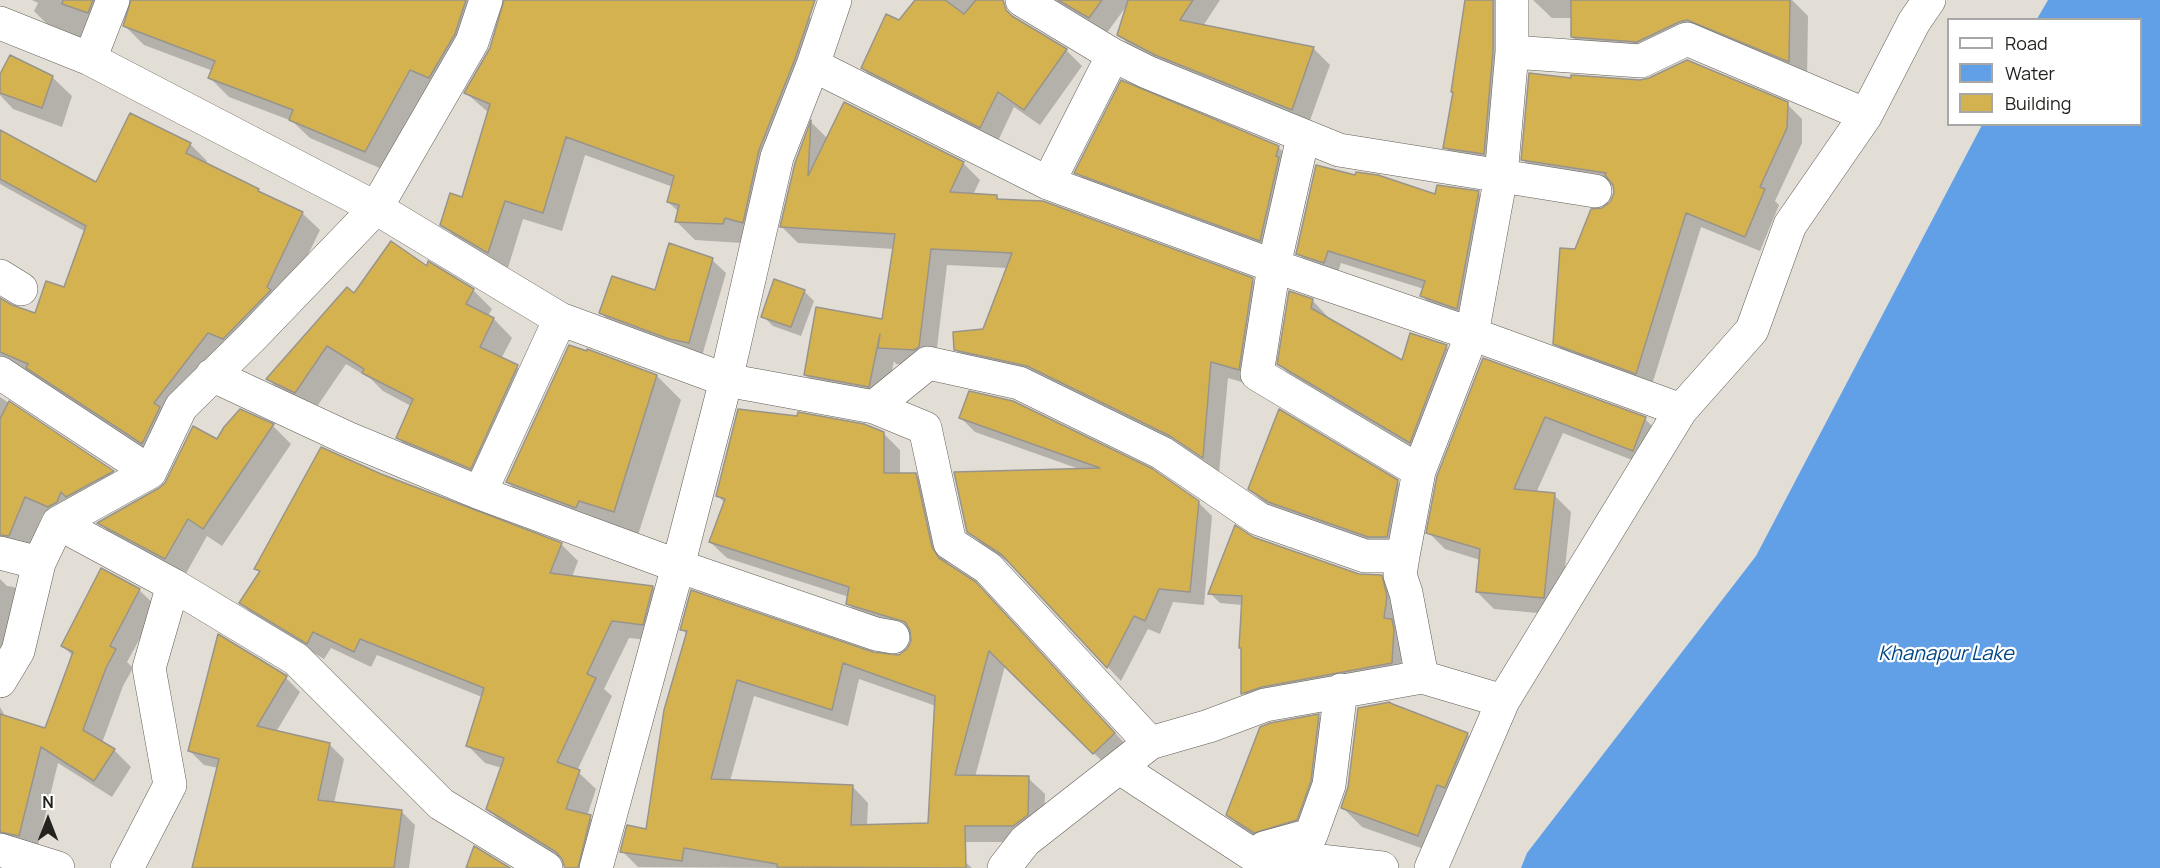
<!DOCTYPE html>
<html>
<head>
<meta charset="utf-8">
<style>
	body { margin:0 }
	#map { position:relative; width:2160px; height:868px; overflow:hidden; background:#e2ded5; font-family:Manrope,sans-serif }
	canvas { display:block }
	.legend { position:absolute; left:1947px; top:18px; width:195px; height:108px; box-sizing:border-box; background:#fff; border:2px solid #a7a7a5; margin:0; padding:8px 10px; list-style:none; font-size:18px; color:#23221e }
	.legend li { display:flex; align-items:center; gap:12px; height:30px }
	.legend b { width:30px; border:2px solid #a7a7a5 }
	.north { position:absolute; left:18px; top:790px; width:60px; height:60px; -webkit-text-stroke:4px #fff; paint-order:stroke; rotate:0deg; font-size:16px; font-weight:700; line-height:24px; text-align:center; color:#23221e }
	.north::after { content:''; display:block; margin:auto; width:21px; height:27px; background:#23221e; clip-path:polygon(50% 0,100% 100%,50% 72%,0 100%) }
</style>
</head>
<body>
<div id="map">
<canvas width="2160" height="868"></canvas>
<ul class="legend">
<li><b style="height:8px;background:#fff"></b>Road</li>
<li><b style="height:16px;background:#619fe6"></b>Water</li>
<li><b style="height:16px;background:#d5b250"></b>Building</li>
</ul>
<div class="north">N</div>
</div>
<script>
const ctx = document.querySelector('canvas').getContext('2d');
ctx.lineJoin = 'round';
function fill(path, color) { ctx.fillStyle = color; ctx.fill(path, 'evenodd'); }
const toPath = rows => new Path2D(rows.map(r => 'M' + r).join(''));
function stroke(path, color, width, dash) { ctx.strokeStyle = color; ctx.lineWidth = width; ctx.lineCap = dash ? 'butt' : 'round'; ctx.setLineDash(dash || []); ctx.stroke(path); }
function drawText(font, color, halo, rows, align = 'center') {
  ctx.font = font + ' Manrope,sans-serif'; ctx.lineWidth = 4.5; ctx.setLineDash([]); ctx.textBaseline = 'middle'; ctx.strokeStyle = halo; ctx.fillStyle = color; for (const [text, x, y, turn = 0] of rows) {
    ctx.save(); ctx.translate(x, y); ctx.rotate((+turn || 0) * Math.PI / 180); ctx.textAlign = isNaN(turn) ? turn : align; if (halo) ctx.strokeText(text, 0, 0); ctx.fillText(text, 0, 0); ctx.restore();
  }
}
fill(toPath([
	[2048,0,2160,0,2160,868,1521,868,1527,853,1756,556,1982,125,2140,124,2140,20,2037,19]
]), '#619fe6');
fill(toPath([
	[32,0,129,0,120,5,95,43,53,30,34,11,38,3],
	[129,0,742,0,809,17,828,36,742,243,695,240,676,221,679,212,668,202,673,187,585,155,562,231,523,219,507,271,461,243,442,224,463,198,489,113,466,93,490,52,506,0,501,0,384,170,310,138,292,121,229,97,210,78,213,71,144,45,125,26,133,0],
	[917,0,991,0,1011,17,1066,50,1082,66,1040,125,1014,107,997,143,878,83,862,68],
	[1051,0,1220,0,1203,26,1313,48,1330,65,1308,126,1136,52,1119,35,1128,4,1106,34],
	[1466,0,1499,0,1498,168,1459,162,1445,147,1454,93],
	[1533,0,1792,0,1808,16,1807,79,1706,38,1590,55,1572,37,1572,18,1552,18],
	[0,77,52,77,72,96,62,127,13,109,0,95],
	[1787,104,1802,119,1802,143,1775,201,1779,205,1760,251,1701,227,1651,388,1570,358,1555,343,1576,250,1603,210,1611,203,1615,194,1614,186,1538,175,1523,160],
	[812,123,828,139,963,163,980,180,973,195,996,196,1000,200,1252,280,1269,296,1255,386,1228,378,1219,473,972,366,956,349,984,331,1008,268,947,265,935,364,931,366,896,364,894,361,885,403,822,391,806,375,883,320,894,249,798,243,782,227,796,163],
	[0,143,96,184,190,144,207,161,206,164,258,190,263,195,302,213,320,230,284,304,160,461,0,384,0,301,36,315,65,289,86,232,0,184],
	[1278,147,1294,163,1276,256,1092,188,1076,172],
	[1478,193,1491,206,1470,321,1435,309,1422,296,1424,289,1341,263,1337,275,1311,266,1298,253],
	[712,260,726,273,702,356,615,327,601,313,656,292],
	[429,264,473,290,492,309,488,316,494,319,512,338,501,359,517,367,536,386,490,487,417,457,398,438,411,406,383,391,371,379,346,364,314,411,287,398,268,379,354,296,428,269],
	[804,291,814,301,801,336,773,326,763,316],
	[1313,301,1328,317,1328,319,1403,362,1411,335,1447,347,1463,363,1426,458,1295,380,1279,364],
	[1484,360,1645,419,1662,436,1650,467,1563,433,1536,493,1554,495,1571,512,1560,615,1494,609,1477,592,1480,560,1445,549,1428,532],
	[657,376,681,400,638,535,532,506,507,482],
	[0,397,113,472,130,489,67,524,43,514,26,553,0,564],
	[241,411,273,426,291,444,222,546,207,536,184,577,117,541,100,523,160,490,217,441],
	[961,418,1198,502,1212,516,1204,605,1173,602,1160,634,1148,629,1121,681,1015,567,983,545,968,531,1082,470,975,432],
	[883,433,900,450,900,475,915,474,932,491,948,565,992,601,1131,750,1110,769,1005,666,975,777,1028,778,1045,794,1044,831,1030,842,943,842,972,868,808,868,807,859,804,868,638,867,622,851,647,831,687,635,682,629,872,654,899,656,908,650,913,641,912,635,864,620,847,603,849,597,727,558,710,542,725,503,717,495],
	[859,679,936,706,933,834,867,826,868,803,852,786,730,781,754,696,848,726],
	[380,475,561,544,578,561,572,577,653,587,669,604,659,641,629,638,604,689,612,696,577,771,596,789,587,816,590,817,607,834,599,862,553,856,505,826,488,809,502,768,485,763,468,746,482,697,377,655,371,667,331,648,324,659,258,620,241,603,261,573,256,568],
	[1397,482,1415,499,1387,554,1268,507,1250,489],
	[1252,538,1359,575,1381,576,1391,586,1397,607,1394,623,1401,630,1403,640,1401,673,1252,703,1243,693,1243,605,1220,603,1210,593],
	[0,579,7,586,14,587,31,604,0,692],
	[139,590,157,607,127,662,133,668,123,686,102,743,114,750,131,767,112,797,58,763,36,853,0,861,0,707,6,718,46,730,73,656,62,645],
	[286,678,300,692,276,732,330,745,344,759,334,803,401,811,415,825,409,868,193,868,218,768,204,765,190,751],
	[1318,716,1334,731,1325,797,1270,848,1243,830,1227,814],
	[1467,734,1487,754,1438,854,1362,827,1342,807]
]), '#0003');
const building = toPath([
	[63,0,93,0,88,13,62,4,63,0],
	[131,0,466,0,455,34,429,78,410,70,365,152,289,120,293,110,208,78,215,61,123,26,131,0],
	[504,0,815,0,795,59,759,150,743,223,725,218,723,224,675,222,679,205,667,202,674,176,566,137,543,213,505,201,488,253,440,225,450,193,462,197,490,104,464,93,490,48,504,0],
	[915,0,945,0,964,14,976,0,1003,0,1006,10,1012,16,1067,49,1024,110,998,92,980,128,861,68,886,14,899,20,915,0],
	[1058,0,1102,0,1089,18,1058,0],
	[1128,0,1193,0,1180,20,1314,47,1292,110,1155,55,1117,35,1128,0],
	[1465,0,1493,0,1493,51,1484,154,1443,148,1453,92,1451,92,1465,0],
	[1571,0,1790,0,1789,62,1687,20,1679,22,1637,42,1571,37,1571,0],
	[10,55,53,76,42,108,0,93,0,74,10,55],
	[1687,60,1788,102,1787,128,1760,187,1765,189,1745,237,1686,213,1636,374,1553,344,1560,248,1575,249,1591,209,1602,208,1610,202,1614,193,1613,185,1605,175,1606,173,1521,160,1529,73,1571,78,1571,75,1640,80,1649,78,1687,60],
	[1121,80,1279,146,1276,156,1279,157,1260,241,1074,173,1121,80],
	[844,102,964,162,950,192,997,195,997,199,1043,201,1253,278,1239,370,1211,362,1203,458,1170,436,1027,366,954,350,953,332,983,329,1012,253,931,249,919,347,914,350,878,348,880,334,869,387,804,375,816,307,882,319,895,234,780,227,795,163,811,120,808,176,844,102],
	[130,113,191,143,186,153,259,189,258,191,303,212,267,287,271,290,223,339,208,333,154,403,160,407,142,444,26,368,28,364,0,352,0,298,12,305,35,313,46,281,64,287,86,226,0,179,0,130,96,182,130,113],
	[1316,165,1355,175,1356,172,1378,175,1435,194,1437,185,1479,191,1457,309,1420,296,1425,281,1328,251,1324,263,1296,254,1316,165],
	[391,241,427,266,428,261,474,289,466,304,494,318,480,347,518,365,471,469,396,438,413,399,362,373,364,369,327,346,295,393,266,379,347,287,354,293,391,241],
	[669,243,713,258,689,343,669,339,599,313,612,276,655,290,669,243],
	[774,279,805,290,791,327,761,317,774,279],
	[1289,291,1313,299,1311,308,1402,360,1410,333,1447,345,1410,443,1277,364,1289,291],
	[569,345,587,351,587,349,657,375,614,512,579,501,576,508,506,482,569,345],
	[1483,358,1646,417,1633,451,1545,417,1514,489,1555,493,1544,598,1476,592,1480,549,1426,533,1437,476,1483,358],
	[969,391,1013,401,1153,469,1199,501,1190,592,1159,589,1145,621,1134,616,1107,668,1002,555,967,532,954,472,1100,468,959,418,969,391],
	[9,401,114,471,66,497,61,492,57,502,48,507,25,497,9,536,0,535,0,419,9,401],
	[240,409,274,424,203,529,188,519,165,559,97,523,159,488,165,483,193,426,217,439,224,427,240,409],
	[738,409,797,416,798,412,864,424,884,432,884,473,916,473,932,547,939,558,976,582,1115,733,1093,754,989,651,955,775,1029,776,1028,815,1013,826,965,826,966,868,777,867,777,864,684,848,682,861,620,852,627,825,646,829,664,710,687,631,680,630,691,590,873,652,899,655,907,649,911,641,910,630,905,622,846,604,849,587,709,542,725,499,716,496,738,409],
	[843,663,935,696,928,823,851,825,853,785,711,779,737,680,832,710,843,663],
	[1279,409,1398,480,1387,537,1368,537,1268,502,1248,489,1279,409],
	[321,447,381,474,562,543,550,573,653,586,643,625,612,621,587,674,596,678,557,762,580,770,566,809,591,815,578,868,565,868,562,859,556,852,486,809,504,758,466,746,484,688,360,639,354,652,313,632,307,644,239,603,260,571,254,569,321,447],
	[1235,525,1253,537,1359,574,1382,575,1387,596,1384,618,1392,619,1394,629,1392,663,1262,687,1241,694,1241,648,1239,648,1242,596,1208,594,1235,525],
	[101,568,140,589,110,646,116,649,106,668,83,730,115,749,94,781,41,747,19,836,0,832,0,714,45,728,73,652,61,646,101,568],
	[218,634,287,676,257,726,330,743,318,800,402,810,394,868,192,868,219,759,188,751,218,634],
	[1390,702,1390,703,1468,733,1445,788,1437,785,1418,836,1341,808,1348,787,1358,708,1390,702],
	[1319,714,1311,781,1297,820,1254,833,1226,815,1260,727,1270,723,1319,714],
	[474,846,510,868,466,868,474,846]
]);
fill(building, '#d5b250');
stroke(building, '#98948c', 1.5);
const street = toPath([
	[113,0,90,59,376,208,560,319,726,380,874,407,925,428,950,543,988,568,1150,743],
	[1022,0,1113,55,1147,72,1339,150,1595,191],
	[0,23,90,59],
	[1512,52,1641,61,1687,39,1866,115],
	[813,65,1048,183,1274,266,1472,334,1681,410],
	[1303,137,1274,266,1257,374,1419,471],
	[1048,183,1113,55],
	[0,276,21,289],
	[0,373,150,472],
	[212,375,347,438,480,493,678,566,876,634,893,637],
	[874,407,928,363,1019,383,1162,453,1259,519,1365,556,1403,556,1400,575,1406,593,1422,677],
	[480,493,560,319],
	[58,523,173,585,296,659,441,804,546,868],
	[0,553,39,563],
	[1403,556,1419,471,1472,334,1501,176,1512,52,1512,0],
	[0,681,18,651,39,563,58,523,150,472,181,407,252,337,376,208,472,42,486,0],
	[1503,701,1681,410,1752,330,1790,225,1866,115,1914,22,1929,0],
	[1120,768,1250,853,1382,868],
	[1264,848,1311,835,1329,785,1341,690],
	[0,850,58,868],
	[127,868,170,785,149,668,173,585],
	[596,868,678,566,726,380,777,157,813,65,835,0],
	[1004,868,1025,841,1150,743,1209,726,1265,705,1422,677,1503,701,1431,868]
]);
stroke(street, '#605d55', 34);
stroke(street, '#fff', 33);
drawText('italic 20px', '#004685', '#fff', [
	["Khanapur Lake",1946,654]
]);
</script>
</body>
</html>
